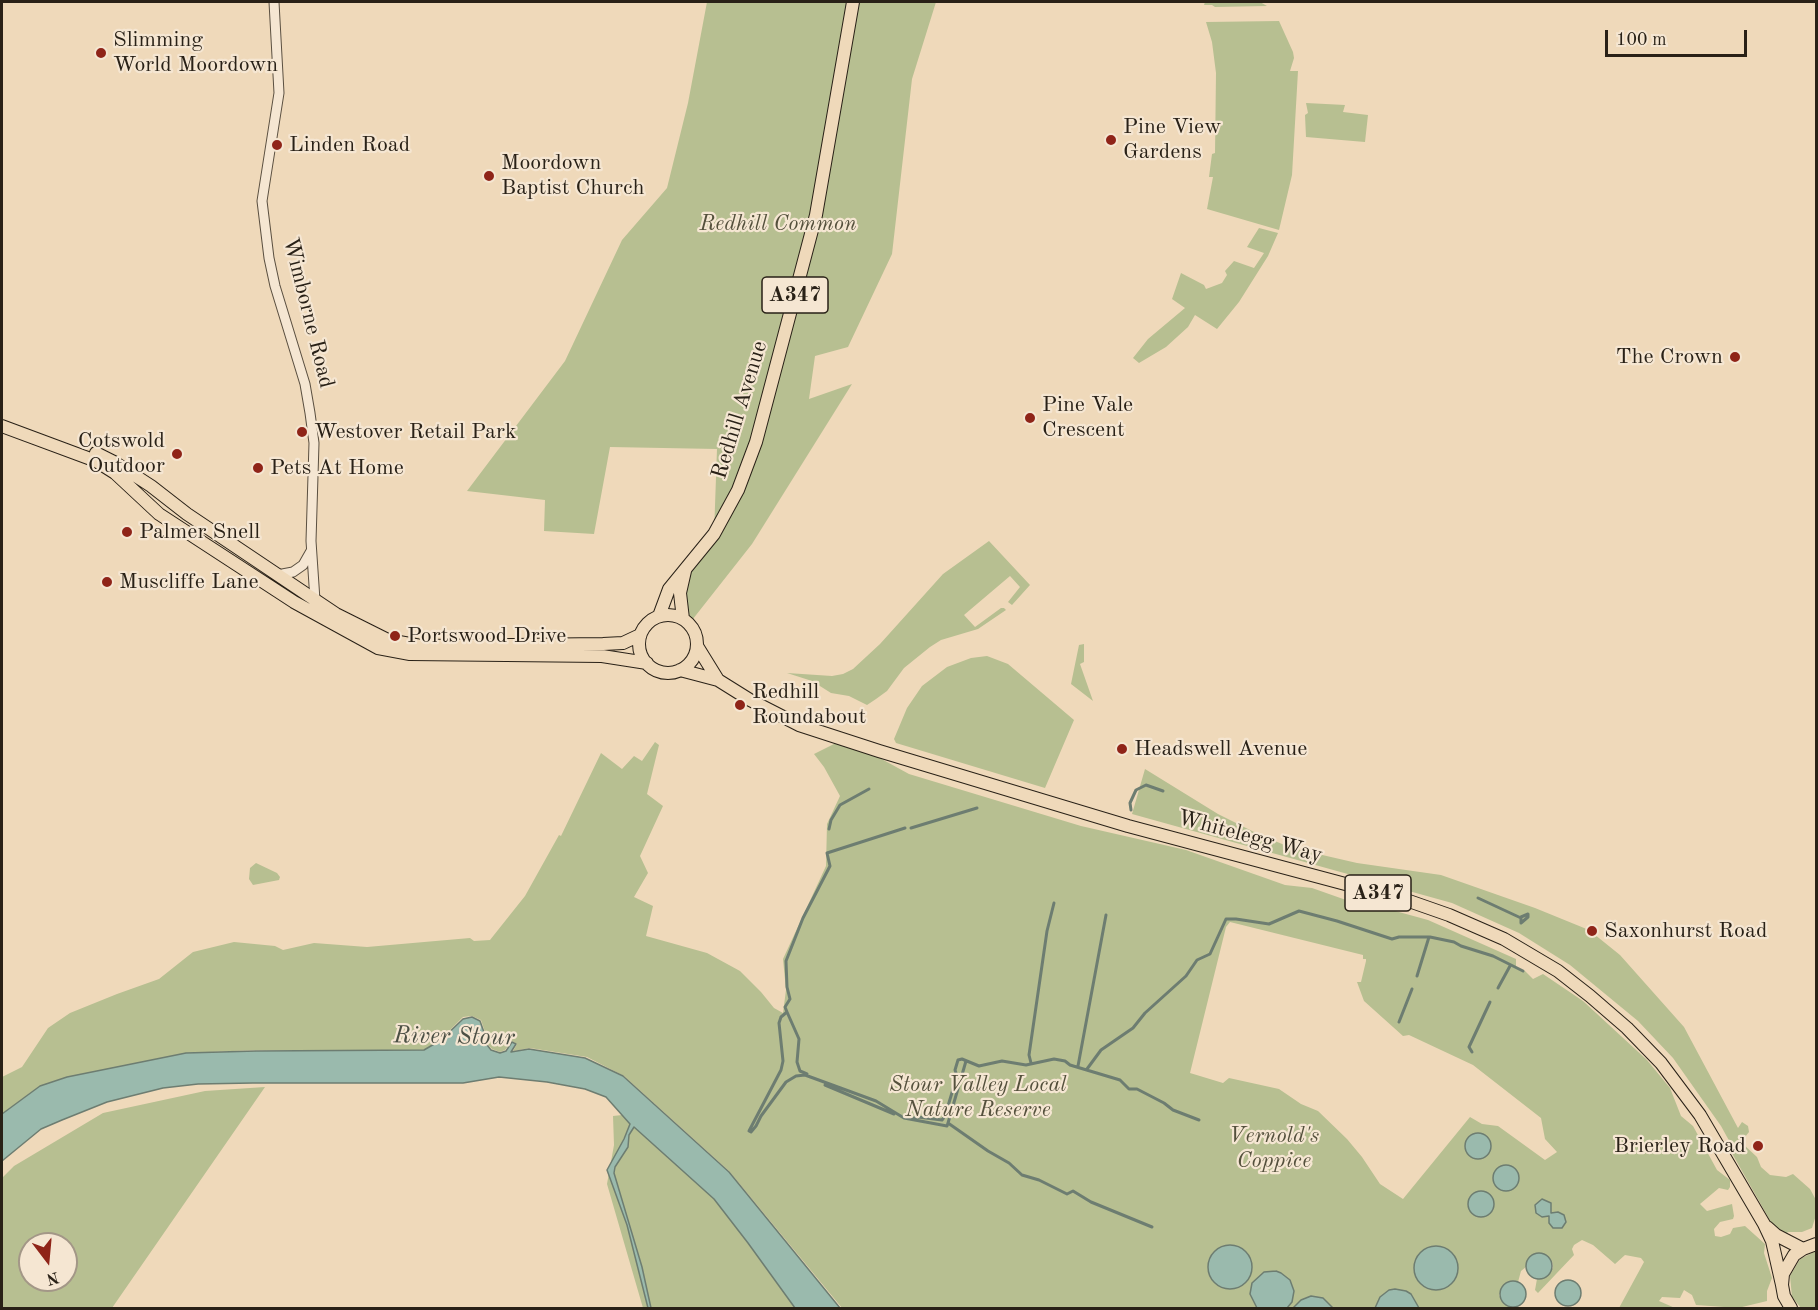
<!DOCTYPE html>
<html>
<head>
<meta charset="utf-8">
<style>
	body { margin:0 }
	#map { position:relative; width:1818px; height:1310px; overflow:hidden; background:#efd9ba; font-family:"Old Standard TT",serif }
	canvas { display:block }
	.frame { position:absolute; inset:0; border:3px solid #292117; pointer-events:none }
	.north { position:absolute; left:18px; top:1232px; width:60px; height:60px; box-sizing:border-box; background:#f5e6d2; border:2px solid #a39787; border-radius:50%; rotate:164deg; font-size:16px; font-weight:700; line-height:24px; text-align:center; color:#292117 }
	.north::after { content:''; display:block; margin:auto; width:21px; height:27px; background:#8f2418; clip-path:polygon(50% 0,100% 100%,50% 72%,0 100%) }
	.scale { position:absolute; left:1605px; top:30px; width:142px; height:27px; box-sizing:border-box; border:3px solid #292117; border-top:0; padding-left:8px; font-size:18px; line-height:21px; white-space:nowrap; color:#292117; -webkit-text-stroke:4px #f5e6d2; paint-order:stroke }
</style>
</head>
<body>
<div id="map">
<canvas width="1818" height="1310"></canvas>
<div class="frame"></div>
<div class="north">N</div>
<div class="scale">100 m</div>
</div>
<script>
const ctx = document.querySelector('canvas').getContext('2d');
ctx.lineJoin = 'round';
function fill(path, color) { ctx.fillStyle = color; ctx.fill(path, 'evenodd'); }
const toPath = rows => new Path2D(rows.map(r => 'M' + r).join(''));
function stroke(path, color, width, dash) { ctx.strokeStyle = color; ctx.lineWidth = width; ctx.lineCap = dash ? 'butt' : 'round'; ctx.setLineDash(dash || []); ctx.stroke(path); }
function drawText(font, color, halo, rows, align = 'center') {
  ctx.font = font + ' "Old Standard TT",serif'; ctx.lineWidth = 4.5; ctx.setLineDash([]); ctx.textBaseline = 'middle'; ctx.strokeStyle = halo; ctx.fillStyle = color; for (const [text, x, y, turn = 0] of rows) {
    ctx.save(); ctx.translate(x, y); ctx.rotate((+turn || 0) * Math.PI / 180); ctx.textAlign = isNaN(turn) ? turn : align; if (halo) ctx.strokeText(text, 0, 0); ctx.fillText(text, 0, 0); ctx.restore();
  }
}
fill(toPath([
	[707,2,936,2,912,79,892,254,848,347,815,356,809,399,852,384,752,544,689,624,683,619,685,570,714,534,717,449,610,447,594,534,544,531,545,500,467,491,565,361,622,240,667,188,688,103],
	[1205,2,1260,2,1267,6,1215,7,1212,5,1204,5],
	[1279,21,1293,52,1294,58,1290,71,1298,71,1292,175,1279,230,1207,209,1213,177,1209,177,1212,154,1215,153,1216,73,1212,42,1206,22],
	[1306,103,1345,105,1343,112,1368,115,1365,142,1306,137,1305,115,1308,113],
	[1259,228,1278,233,1268,256,1239,302,1217,329,1195,315,1188,327,1166,347,1139,363,1133,358,1148,339,1185,308,1172,299,1181,273,1204,285,1206,289,1222,283,1227,275,1225,271,1234,261,1254,268,1264,253,1247,247],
	[989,541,1030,585,1012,605,1008,602,1020,587,1010,576,964,615,975,627,1001,608,1004,608,1006,610,978,629,941,640,930,647,904,668,887,691,876,699,867,705,849,696,831,693,812,681,787,673,832,676,843,674,853,669,880,644,943,574],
	[1084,644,1084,662,1080,664,1093,701,1071,684,1079,645],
	[987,656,1008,664,1074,720,1045,788,896,743,894,739,907,708,922,686,947,667,971,658],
	[655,742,659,745,647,794,663,806,640,856,648,873,634,897,653,906,646,936,707,953,740,971,761,992,774,1008,783,1013,786,990,783,959,826,866,827,824,840,796,824,767,814,754,838,742,876,756,909,774,1081,826,1186,850,1285,885,1312,888,1346,900,1377,906,1428,920,1516,959,1516,968,1525,971,1533,979,1543,974,1583,1001,1647,1060,1670,1088,1681,1116,1693,1126,1717,1170,1730,1180,1730,1187,1728,1190,1719,1188,1700,1204,1707,1211,1732,1204,1734,1216,1733,1219,1720,1222,1714,1229,1715,1236,1721,1237,1730,1234,1733,1228,1745,1226,1765,1244,1764,1253,1772,1278,1767,1291,1767,1301,1738,1308,1696,1305,1692,1295,1684,1290,1680,1298,1662,1297,1659,1301,1675,1308,1619,1308,1644,1262,1641,1258,1625,1255,1615,1264,1593,1245,1582,1240,1574,1245,1572,1249,1574,1255,1538,1293,1535,1290,1537,1279,1544,1278,1553,1268,1553,1265,1552,1261,1535,1253,1532,1255,1526,1267,1521,1271,1518,1282,1508,1281,1499,1295,1502,1301,1510,1308,842,1308,729,1171,624,1076,587,1057,530,1048,513,1051,517,1044,512,1041,505,1050,500,1052,492,1049,485,1041,486,1035,481,1020,472,1016,463,1017,441,1039,424,1050,256,1050,186,1053,68,1077,40,1086,2,1114,2,1077,22,1067,48,1028,70,1013,117,994,159,979,193,952,234,942,275,946,283,950,314,943,367,947,470,938,474,941,490,940,525,896,559,835,561,836,601,753,622,769,634,756,642,761],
	[1230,922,1363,955,1363,959,1366,959,1366,961,1361,982,1357,982,1364,1001,1403,1036,1409,1035,1473,1065,1541,1118,1545,1139,1557,1152,1545,1160,1498,1126,1482,1124,1470,1117,1403,1199,1380,1184,1362,1157,1347,1139,1318,1111,1301,1104,1279,1089,1229,1078,1223,1083,1190,1073,1226,927],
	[1145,769,1218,814,1260,835,1292,848,1357,863,1441,875,1535,908,1589,930,1620,955,1684,1027,1738,1128,1742,1122,1748,1126,1749,1132,1745,1137,1745,1141,1743,1144,1757,1157,1761,1167,1770,1175,1786,1177,1793,1174,1810,1189,1816,1200,1816,1215,1812,1228,1802,1232,1788,1232,1785,1235,1772,1224,1729,1148,1732,1146,1721,1126,1673,1058,1638,1021,1570,965,1519,933,1452,903,1132,814],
	[256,863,277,873,280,877,279,880,253,885,249,879,250,868],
	[265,1087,112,1308,2,1308,2,1178,14,1166,103,1113,205,1091],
	[30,1244,66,1244,66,1280,30,1280],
	[622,1115,714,1199,748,1243,795,1308,643,1308,607,1184,614,1145,613,1116],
	[1816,1251,1816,1308,1801,1308,1792,1297,1790,1276,1800,1259]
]), '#b7bf91');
const water = toPath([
	[472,1017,480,1021,485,1035,484,1041,491,1050,500,1053,506,1051,512,1042,516,1044,511,1052,529,1049,585,1058,623,1076,729,1172,840,1308,795,1308,748,1243,714,1199,634,1127,629,1135,628,1147,615,1167,614,1173,642,1267,651,1308,648,1308,627,1225,607,1170,624,1139,630,1124,606,1097,585,1089,547,1082,499,1077,463,1083,253,1083,198,1084,163,1088,107,1102,62,1120,41,1129,2,1161,2,1114,40,1086,67,1077,186,1053,256,1051,424,1050,441,1040,463,1019,472,1017],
	'1465 1146a13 13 0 1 1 26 0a13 13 0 1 1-26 0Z',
	'1493 1178a13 13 0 1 1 26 0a13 13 0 1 1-26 0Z',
	'1468 1204a13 13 0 1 1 26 0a13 13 0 1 1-26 0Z',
	[1542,1199,1551,1203,1551,1213,1558,1212,1564,1215,1566,1222,1562,1228,1553,1228,1549,1223,1549,1216,1542,1217,1536,1213,1535,1205,1542,1199],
	'1208 1267a22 22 0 1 1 44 0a22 22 0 1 1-44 0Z',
	'1414 1268a22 22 0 1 1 44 0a22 22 0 1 1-44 0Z',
	'1526 1266a13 13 0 1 1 26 0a13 13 0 1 1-26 0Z',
	[1276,1271,1281,1273,1290,1280,1294,1291,1292,1302,1287,1308,1257,1308,1250,1294,1252,1283,1264,1272,1276,1271],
	'1555 1293a13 13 0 1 1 26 0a13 13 0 1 1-26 0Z',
	'1500 1294a13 13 0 1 1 26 0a13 13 0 1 1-26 0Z',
	[1395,1289,1406,1291,1411,1294,1419,1308,1375,1308,1380,1297,1389,1290,1395,1289],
	[1311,1296,1323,1298,1333,1308,1293,1308,1301,1300,1311,1296]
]);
fill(water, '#9abaad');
stroke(water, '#6d7d71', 1.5);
stroke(toPath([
	[1131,810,1130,803,1136,790,1146,785,1163,791],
	[905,828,827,853,830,866,803,918,786,961,787,987,790,999,785,1007,787,1012,781,1017,779,1023,783,1061,781,1070,749,1131,751,1132,756,1126,761,1116,786,1082,796,1076,805,1075,876,1101,904,1118,947,1126,948,1123,988,1151,1009,1163,1022,1175,1039,1180,1067,1194,1073,1191,1091,1202,1152,1227],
	[911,828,977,808],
	[829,829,831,820,840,805,869,789],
	[1478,898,1521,918,1521,923,1528,917,1528,914,1521,917],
	[1430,937,1454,942,1461,946,1493,956,1523,971],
	[1498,988,1510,966],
	[787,1012,799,1039,797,1062,800,1071,807,1074],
	[1399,1022,1412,989],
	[1472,1052,1469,1047,1490,1002],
	[1031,1063,1029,1055,1047,931,1054,903],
	[1078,1066,1106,915],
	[1087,1069,1101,1050,1133,1028,1145,1013,1186,976,1197,960,1210,954,1226,919,1236,919,1269,924,1299,911,1337,921,1392,939,1399,937,1429,937,1417,976],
	[825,1085,894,1114],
	[914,1118,918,1117,942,1120,945,1116,957,1076,955,1070,958,1060,962,1059,979,1066,1002,1061,1026,1065,1054,1059,1065,1061,1070,1065,1120,1080,1129,1089,1137,1089,1164,1103,1173,1110,1199,1120],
	[948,1123,966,1061]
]), '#6d7d71', 3);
const minor = toPath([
	[274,2,279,93,262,201,269,258,275,286,305,384,310,413,314,443,311,541,315,600,314,603],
	[277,575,293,572,303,565,311,551]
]);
const major = toPath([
	[2,426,96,461,115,473,159,514,294,602,378,648,410,654,602,656,647,663],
	[96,453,114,462,151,486,187,514,336,614,388,640,421,646,603,644,623,643,640,635],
	'639 644a29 29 0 1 1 58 0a29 29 0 1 1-58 0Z',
	[659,616,669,589,714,534,738,490,756,442,816,215,853,2],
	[683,619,680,593,685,571],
	[697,646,718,680,750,700,799,725,879,751,1128,826,1409,901,1449,915,1504,939,1558,971,1590,996,1627,1028,1661,1063,1700,1115,1764,1224,1772,1241,1782,1285],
	[680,670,718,680],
	[1767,1227,1776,1235,1803,1249],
	[1791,1308,1784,1296,1782,1285,1783,1274,1794,1255,1803,1249,1816,1244]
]);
stroke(minor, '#5a4f40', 11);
stroke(major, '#292117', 14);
stroke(minor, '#f5e6d2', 9);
stroke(major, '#efd9ba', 12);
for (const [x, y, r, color] of [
	[101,53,6,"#8f2418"],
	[1111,140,6,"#8f2418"],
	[277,145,6,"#8f2418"],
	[489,176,6,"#8f2418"],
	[1735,357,6,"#8f2418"],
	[1030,418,6,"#8f2418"],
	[302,432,6,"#8f2418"],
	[177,454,6,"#8f2418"],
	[258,468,6,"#8f2418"],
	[127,532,6,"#8f2418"],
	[107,582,6,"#8f2418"],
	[395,636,6,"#8f2418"],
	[740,705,6,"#8f2418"],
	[1122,749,6,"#8f2418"],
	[1592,931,6,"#8f2418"],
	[1758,1146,6,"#8f2418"]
]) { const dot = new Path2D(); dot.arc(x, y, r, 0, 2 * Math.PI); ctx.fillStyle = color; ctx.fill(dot); stroke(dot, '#f5e6d2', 2); }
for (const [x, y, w] of [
	[795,295,66],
	[1378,893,66]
]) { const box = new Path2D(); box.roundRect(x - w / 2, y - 18, w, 36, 4.5); ctx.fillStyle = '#f5e6d2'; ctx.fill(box); stroke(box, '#292117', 1.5); }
drawText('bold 21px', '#292117', null, [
	["A347",795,295],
	["A347",1378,893]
]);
drawText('22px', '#292117', '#f5e6d2', [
	["Slimming",113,40],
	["World Moordown",113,65],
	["Pine View",1123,127],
	["Gardens",1123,152],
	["Linden Road",289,145],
	["Moordown",501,163],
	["Baptist Church",501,188],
	["The Crown",1723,357,"right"],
	["Pine Vale",1042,405],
	["Crescent",1042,430],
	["Westover Retail Park",314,432],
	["Cotswold",165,441,"right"],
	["Outdoor",165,466,"right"],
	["Pets At Home",270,468],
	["Palmer Snell",139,532],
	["Muscliffe Lane",119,582],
	["Portswood Drive",407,636],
	["Redhill",752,692],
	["Roundabout",752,717],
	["Headswell Avenue",1134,749],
	["Saxonhurst Road",1604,931],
	["Brierley Road",1746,1146,"right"]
], 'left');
drawText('italic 22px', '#54503c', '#f5e6d2', [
	["Redhill Common",778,224],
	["Stour Valley Local",978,1085],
	["Nature Reserve",978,1110],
	["Vernold's",1274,1136],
	["Coppice",1274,1161]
]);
drawText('22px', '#292117', '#f5e6d2', [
	["Wimborne Road",308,313,76],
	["Redhill Avenue",740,410,-73],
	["Whitelegg Way",1250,837,15]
]);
drawText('italic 24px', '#4b4f44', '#f5e6d2', [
	["River Stour",454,1037,1]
]);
</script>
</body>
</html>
